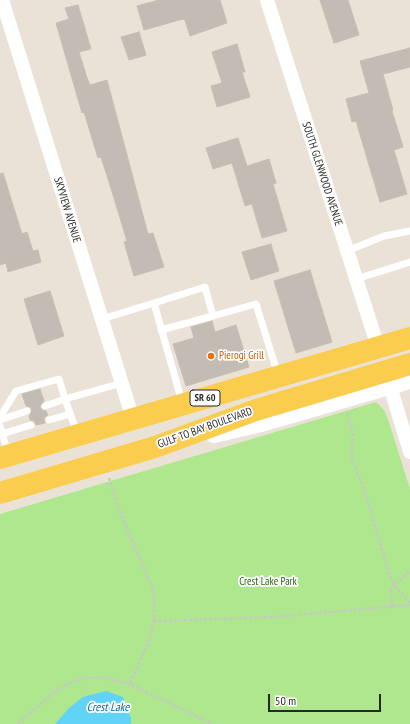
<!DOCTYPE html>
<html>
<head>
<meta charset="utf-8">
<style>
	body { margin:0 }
	#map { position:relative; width:410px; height:724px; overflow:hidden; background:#ebe2d7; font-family:"PT Sans Narrow",sans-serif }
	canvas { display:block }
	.scale { position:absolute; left:268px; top:694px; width:113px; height:18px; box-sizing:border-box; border:2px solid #272727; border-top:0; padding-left:5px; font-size:12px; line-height:14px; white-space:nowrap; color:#272727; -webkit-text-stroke:3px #fff; paint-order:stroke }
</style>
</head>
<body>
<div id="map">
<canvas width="410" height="724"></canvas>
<div class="scale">50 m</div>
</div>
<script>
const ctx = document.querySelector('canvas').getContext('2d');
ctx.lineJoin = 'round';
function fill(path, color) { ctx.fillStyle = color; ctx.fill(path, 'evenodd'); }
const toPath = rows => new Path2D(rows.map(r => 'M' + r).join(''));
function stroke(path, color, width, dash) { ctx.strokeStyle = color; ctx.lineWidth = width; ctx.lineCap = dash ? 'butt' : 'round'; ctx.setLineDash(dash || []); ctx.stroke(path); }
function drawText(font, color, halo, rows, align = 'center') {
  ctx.font = font + ' "PT Sans Narrow",sans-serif'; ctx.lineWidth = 3.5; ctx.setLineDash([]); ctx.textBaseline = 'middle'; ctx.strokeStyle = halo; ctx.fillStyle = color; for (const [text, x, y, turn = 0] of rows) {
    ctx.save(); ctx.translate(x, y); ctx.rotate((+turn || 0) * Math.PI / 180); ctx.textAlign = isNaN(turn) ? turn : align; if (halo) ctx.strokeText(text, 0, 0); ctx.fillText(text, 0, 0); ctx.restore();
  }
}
fill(toPath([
	[376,402,384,410,388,419,410,489,410,724,0,724,0,514]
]), '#afe78f');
fill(toPath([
	[106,691,123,697,131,718,131,724,55,724,69,708,83,697]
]), '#61d3f7');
const building = toPath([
	[159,0,220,0,227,23,190,36,185,20,183,19,144,30,137,6,159,0],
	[320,0,348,0,359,35,334,43,320,0],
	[78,5,91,49,79,52,87,78,90,85,107,80,148,234,153,233,164,267,134,276,124,242,127,241,113,195,101,157,98,158,84,112,82,113,56,23,69,19,65,8,78,5],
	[139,32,146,55,129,60,121,37,139,32],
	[237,44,245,72,242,72,250,97,217,107,211,86,222,83,212,52,237,44],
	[410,48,410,67,383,74,393,110,392,111,403,147,394,150,407,194,380,202,356,121,352,122,346,99,369,93,360,61,410,48],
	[238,138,247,166,269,159,276,183,273,184,287,231,262,238,252,204,245,206,232,163,213,169,206,148,238,138],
	[3,173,22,234,27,232,33,251,38,250,41,262,8,272,6,263,0,265,0,174,3,173],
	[271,244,279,271,251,280,242,252,271,244],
	[310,270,332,342,296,353,274,281,310,270],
	[50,291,64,336,38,345,24,299,50,291],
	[212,321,215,332,236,325,249,367,186,386,173,344,194,338,191,327,212,321],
	[40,389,44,401,40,407,42,410,46,411,48,415,44,418,45,423,36,425,34,421,30,420,29,416,32,410,30,407,26,406,22,394,40,389]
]);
fill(building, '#c2bcb4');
stroke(building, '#c6beb1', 1);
stroke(toPath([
	[347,414,353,434,351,457,363,486,390,576,394,585,410,603],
	[109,478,121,515,151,585,154,598,154,621,149,640,130,684],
	[392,607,391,590,394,585,410,571],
	[154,621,274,617,410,605],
	[18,724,55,691,72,682,86,678,105,678,130,684,212,724]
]), '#c7c7c7', 2.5, [3, 2]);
stroke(toPath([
	[347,251,384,236,410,231],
	[356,279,410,262],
	[154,303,205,287,213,316,256,304,278,375],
	[102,319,154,303,182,402],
	[161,330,213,316],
	[0,417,16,391,59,379,65,399,45,406],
	[0,420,27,411],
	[49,420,70,414],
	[0,426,8,453],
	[77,433,65,399,122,383],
	[2,434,31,425]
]), '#fff', 7);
stroke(toPath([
	[2,0,133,419],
	[267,0,378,347],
	[390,386,410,452]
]), '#fff', 14);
stroke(toPath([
	[214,434,261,423,410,380]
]), '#fff', 18);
stroke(toPath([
	[0,458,410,338],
	[0,493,155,447,256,410,410,364]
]), '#facd4e', 22);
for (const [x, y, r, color] of [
	[211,356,4,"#e8710a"]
]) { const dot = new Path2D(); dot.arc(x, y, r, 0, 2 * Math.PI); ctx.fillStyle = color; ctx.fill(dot); stroke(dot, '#fff', 1.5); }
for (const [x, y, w] of [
	[205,398,30]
]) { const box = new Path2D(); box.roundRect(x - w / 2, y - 8, w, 16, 3); ctx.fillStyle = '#fff'; ctx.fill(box); stroke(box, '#272727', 1); }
drawText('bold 10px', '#272727', null, [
	["SR 60",205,398]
]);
drawText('11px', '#272727', '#fff', [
	["SOUTH GLENWOOD AVENUE",322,174,72],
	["SKYVIEW AVENUE",67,210,73],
	["GULF TO BAY BOULEVARD",205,428,-20]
]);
drawText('11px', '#c56008', '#fff', [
	["Pierogi Grill",219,356]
], 'left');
drawText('11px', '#286814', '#fff', [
	["Crest Lake Park",268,582]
]);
drawText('italic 12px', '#046e9f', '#fff', [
	["Crest Lake",108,708]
]);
</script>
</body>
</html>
